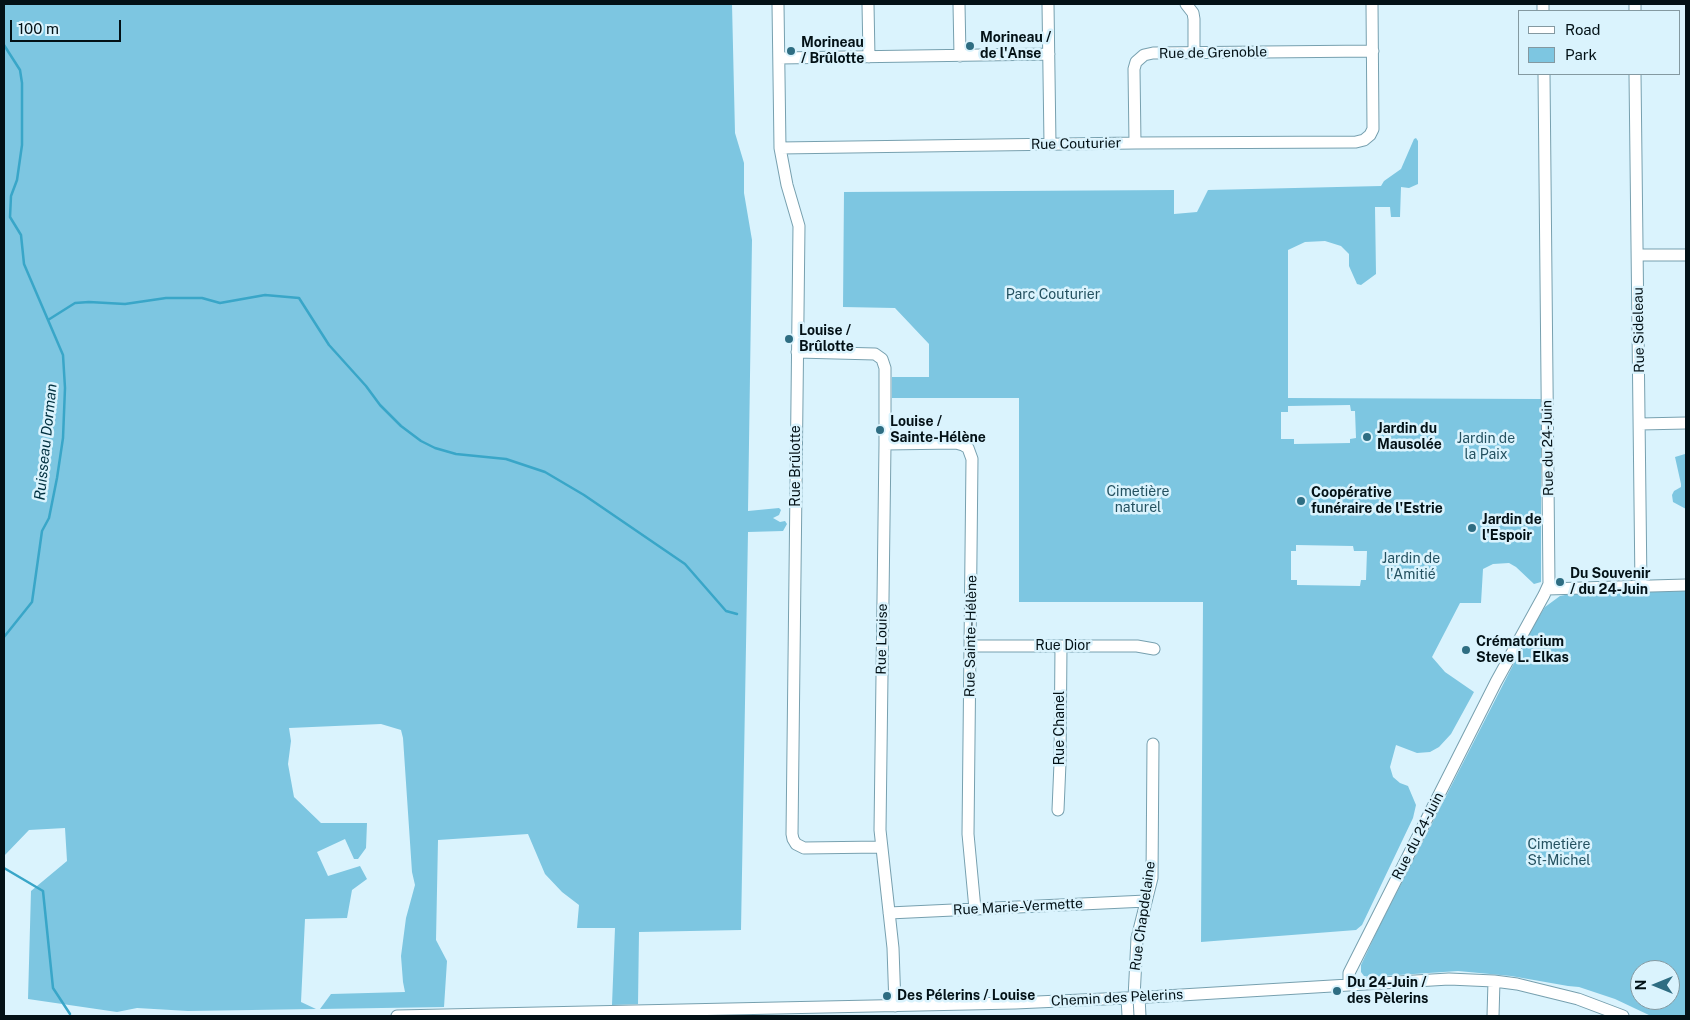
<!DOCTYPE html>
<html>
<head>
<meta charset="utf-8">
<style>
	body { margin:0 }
	#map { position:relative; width:1690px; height:1020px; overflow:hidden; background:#daf3fd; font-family:"Public Sans",sans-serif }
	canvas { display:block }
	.frame { position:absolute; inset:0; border:5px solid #031116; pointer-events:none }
	.legend { position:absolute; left:1518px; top:10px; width:162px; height:65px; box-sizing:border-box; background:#daf3fd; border:1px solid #8499a1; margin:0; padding:6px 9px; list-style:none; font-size:15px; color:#031116 }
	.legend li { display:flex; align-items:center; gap:10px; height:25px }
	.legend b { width:25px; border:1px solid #8499a1 }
	.north { position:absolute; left:1630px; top:960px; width:50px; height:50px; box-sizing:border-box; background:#daf3fd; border:1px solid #8499a1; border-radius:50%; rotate:270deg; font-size:14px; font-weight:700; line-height:20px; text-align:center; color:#031116 }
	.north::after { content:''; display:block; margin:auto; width:18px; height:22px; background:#2e6d82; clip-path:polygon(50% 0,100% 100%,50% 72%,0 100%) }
	.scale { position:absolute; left:10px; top:20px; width:111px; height:22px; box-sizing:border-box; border:2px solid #031116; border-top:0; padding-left:6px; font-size:15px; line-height:18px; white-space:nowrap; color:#031116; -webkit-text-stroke:4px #daf3fd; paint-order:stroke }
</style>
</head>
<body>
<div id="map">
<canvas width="1690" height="1020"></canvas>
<div class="frame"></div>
<ul class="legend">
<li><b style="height:6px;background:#fff"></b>Road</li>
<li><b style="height:14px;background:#7dc6e1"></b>Park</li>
</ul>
<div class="north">N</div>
<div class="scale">100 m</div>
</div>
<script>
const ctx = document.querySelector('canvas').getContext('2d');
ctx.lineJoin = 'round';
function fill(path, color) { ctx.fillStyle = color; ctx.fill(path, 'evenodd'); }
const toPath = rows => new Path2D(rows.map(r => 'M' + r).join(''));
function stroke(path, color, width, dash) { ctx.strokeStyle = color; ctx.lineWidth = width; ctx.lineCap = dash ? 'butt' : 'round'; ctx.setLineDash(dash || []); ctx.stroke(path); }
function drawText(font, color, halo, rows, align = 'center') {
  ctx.font = font + ' "Public Sans",sans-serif'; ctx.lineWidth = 5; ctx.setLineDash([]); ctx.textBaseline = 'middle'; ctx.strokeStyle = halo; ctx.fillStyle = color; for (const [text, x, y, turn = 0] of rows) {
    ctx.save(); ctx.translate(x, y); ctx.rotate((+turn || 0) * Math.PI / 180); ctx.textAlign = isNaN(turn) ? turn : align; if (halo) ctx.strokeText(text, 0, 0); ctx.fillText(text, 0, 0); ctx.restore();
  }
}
fill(toPath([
	[4,4,732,4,735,133,744,163,744,193,752,240,748,511,779,508,781,510,779,515,773,518,780,522,785,521,787,524,783,531,748,532,741,930,639,932,638,1004,612,1005,615,928,577,928,579,905,562,892,545,874,528,834,438,840,436,940,447,961,444,1007,320,1009,331,994,405,992,403,982,401,956,406,918,415,885,412,872,403,738,401,730,381,724,289,728,291,741,288,764,294,797,321,823,367,823,366,848,358,859,354,859,345,839,317,852,328,876,360,866,367,879,352,890,347,918,305,919,301,1002,316,1009,188,1011,137,1008,117,1012,28,999,31,891,67,861,65,828,29,830,4,856],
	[1416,138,1418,141,1418,184,1409,188,1401,187,1400,217,1391,217,1390,207,1375,207,1376,274,1361,285,1357,284,1349,266,1349,254,1341,246,1325,241,1305,242,1288,250,1288,398,1541,399,1541,582,1534,584,1516,567,1509,563,1493,564,1483,569,1481,603,1460,603,1432,657,1445,672,1474,692,1451,734,1439,747,1430,752,1417,753,1396,745,1390,767,1393,777,1400,783,1408,786,1416,805,1413,818,1362,925,1356,930,1201,942,1203,602,1019,602,1019,398,892,398,892,377,929,377,929,344,895,308,843,307,844,192,1174,190,1174,214,1197,212,1208,190,1381,186,1384,181,1401,169,1414,139],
	[1350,405,1351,411,1355,411,1356,438,1350,439,1350,443,1294,444,1294,439,1281,439,1281,412,1288,412,1288,406],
	[1296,545,1353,546,1354,551,1367,551,1366,580,1361,580,1360,586,1297,585,1297,580,1291,580,1291,551,1296,551],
	[1686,452,1686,509,1673,502,1672,495,1674,491,1681,487,1681,484,1675,457,1685,454],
	[1686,591,1686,1016,1651,1016,1615,999,1579,987,1568,986,1511,976,1458,971,1369,977,1364,976,1361,972,1361,965,1378,929,1532,628,1545,607,1560,596,1570,594],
	[1640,970,1670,970,1670,1000,1640,1000]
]), '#7dc6e1');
stroke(toPath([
	[4,45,20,70,22,83,22,145,17,180,11,196,10,217,21,235,24,264,63,355,65,388,63,438,57,478,49,518,42,531,32,602,4,637],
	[48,320,75,303,89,302,125,304,166,298,202,298,220,303,265,295,299,298,329,345,366,386,380,405,401,426,421,441,435,448,456,454,506,459,545,472,584,495,685,564,726,611,737,614],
	[4,868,43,891,53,988,70,1014]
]), '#39a6c8', 2.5);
const minor = toPath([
	[778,4,780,148,787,185,799,226,792,834,793,839,796,844,804,848,881,847],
	[868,4,869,57],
	[959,4,960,56],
	[1048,4,1050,144],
	[1186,4,1193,13,1194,19,1194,52],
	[1543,4,1543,11],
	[1635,4,1635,11],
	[779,58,1049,54],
	[1635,74,1641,587],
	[1135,143,1134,69,1136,62,1144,55,1153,53,1373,51],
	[780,148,1135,143,1356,142,1364,140,1370,135,1373,129,1372,4],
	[1638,255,1686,255],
	[797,352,875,354,882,359,885,368,885,444,880,830,893,948,895,1006],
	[1640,424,1686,423],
	[885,444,956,443,963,445,968,448,972,459,968,834,975,909],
	[1547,589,1686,585],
	[971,646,1137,646,1154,649],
	[1058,810,1060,763,1061,646],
	[889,913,1146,901],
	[1349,985,1349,973,1496,682,1544,595,1549,584,1544,74],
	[1139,997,1140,1016],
	[1127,998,1128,1016],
	[1134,998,1137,938,1152,878,1153,744],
	[397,1016,1015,1003,1148,997,1449,979,1494,981,1517,984,1578,999,1623,1016],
	[1493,1016,1494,981]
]);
stroke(minor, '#77a0af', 13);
stroke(minor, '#fff', 11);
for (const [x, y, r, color] of [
	[970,46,5,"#2e6d82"],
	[791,51,5,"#2e6d82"],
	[789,339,5,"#2e6d82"],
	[880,430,5,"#2e6d82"],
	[1367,437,5,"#2e6d82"],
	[1301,501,5,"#2e6d82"],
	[1472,528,5,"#2e6d82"],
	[1560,582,5,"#2e6d82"],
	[1466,650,5,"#2e6d82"],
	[1337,991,5,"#2e6d82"],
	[887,996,5,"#2e6d82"]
]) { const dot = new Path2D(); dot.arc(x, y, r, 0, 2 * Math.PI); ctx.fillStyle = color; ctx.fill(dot); stroke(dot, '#daf3fd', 2); }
drawText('bold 14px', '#031116', '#daf3fd', [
	["Morineau /",980,38],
	["de l'Anse",980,54],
	["Morineau",801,43],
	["/ Brûlotte",801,59],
	["Louise /",799,331],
	["Brûlotte",799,347],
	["Louise /",890,422],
	["Sainte-Hélène",890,438],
	["Jardin du",1377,429],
	["Mausolée",1377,445],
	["Coopérative",1311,493],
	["funéraire de l'Estrie",1311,509],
	["Jardin de",1482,520],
	["l'Espoir",1482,536],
	["Du Souvenir",1570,574],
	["/ du 24-Juin",1570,590],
	["Crématorium",1476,642],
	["Steve L. Elkas",1476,658],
	["Du 24-Juin /",1347,983],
	["des Pèlerins",1347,999],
	["Des Pélerins / Louise",897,996]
], 'left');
drawText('14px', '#031116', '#daf3fd', [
	["Rue de Grenoble",1213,53,-1],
	["Rue Couturier",1076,144,-1],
	["Rue Sideleau",1639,330,-91],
	["Rue du 24-Juin",1548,448,-91],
	["Rue Brûlotte",796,466,-90],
	["Rue Sainte-Hélène",971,636,-89],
	["Rue Louise",882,639,-89],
	["Rue Dior",1063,646],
	["Rue Chanel",1060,728,-90],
	["Rue du 24-Juin",1418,836,-63],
	["Rue Marie-Vermette",1018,907,-3],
	["Rue Chapdelaine",1143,916,-82],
	["Chemin des Pèlerins",1117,998,-3]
]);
drawText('14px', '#245160', '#daf3fd', [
	["Parc Couturier",1053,295],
	["Jardin de",1486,439],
	["la Paix",1486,455],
	["Cimetière",1138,492],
	["naturel",1138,508],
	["Jardin de",1411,559],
	["l'Amitié",1411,575],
	["Cimetière",1559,845],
	["St-Michel",1559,861]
]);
drawText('italic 15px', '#00303f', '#daf3fd', [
	["Ruisseau Dorman",46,442,-84]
]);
</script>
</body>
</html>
